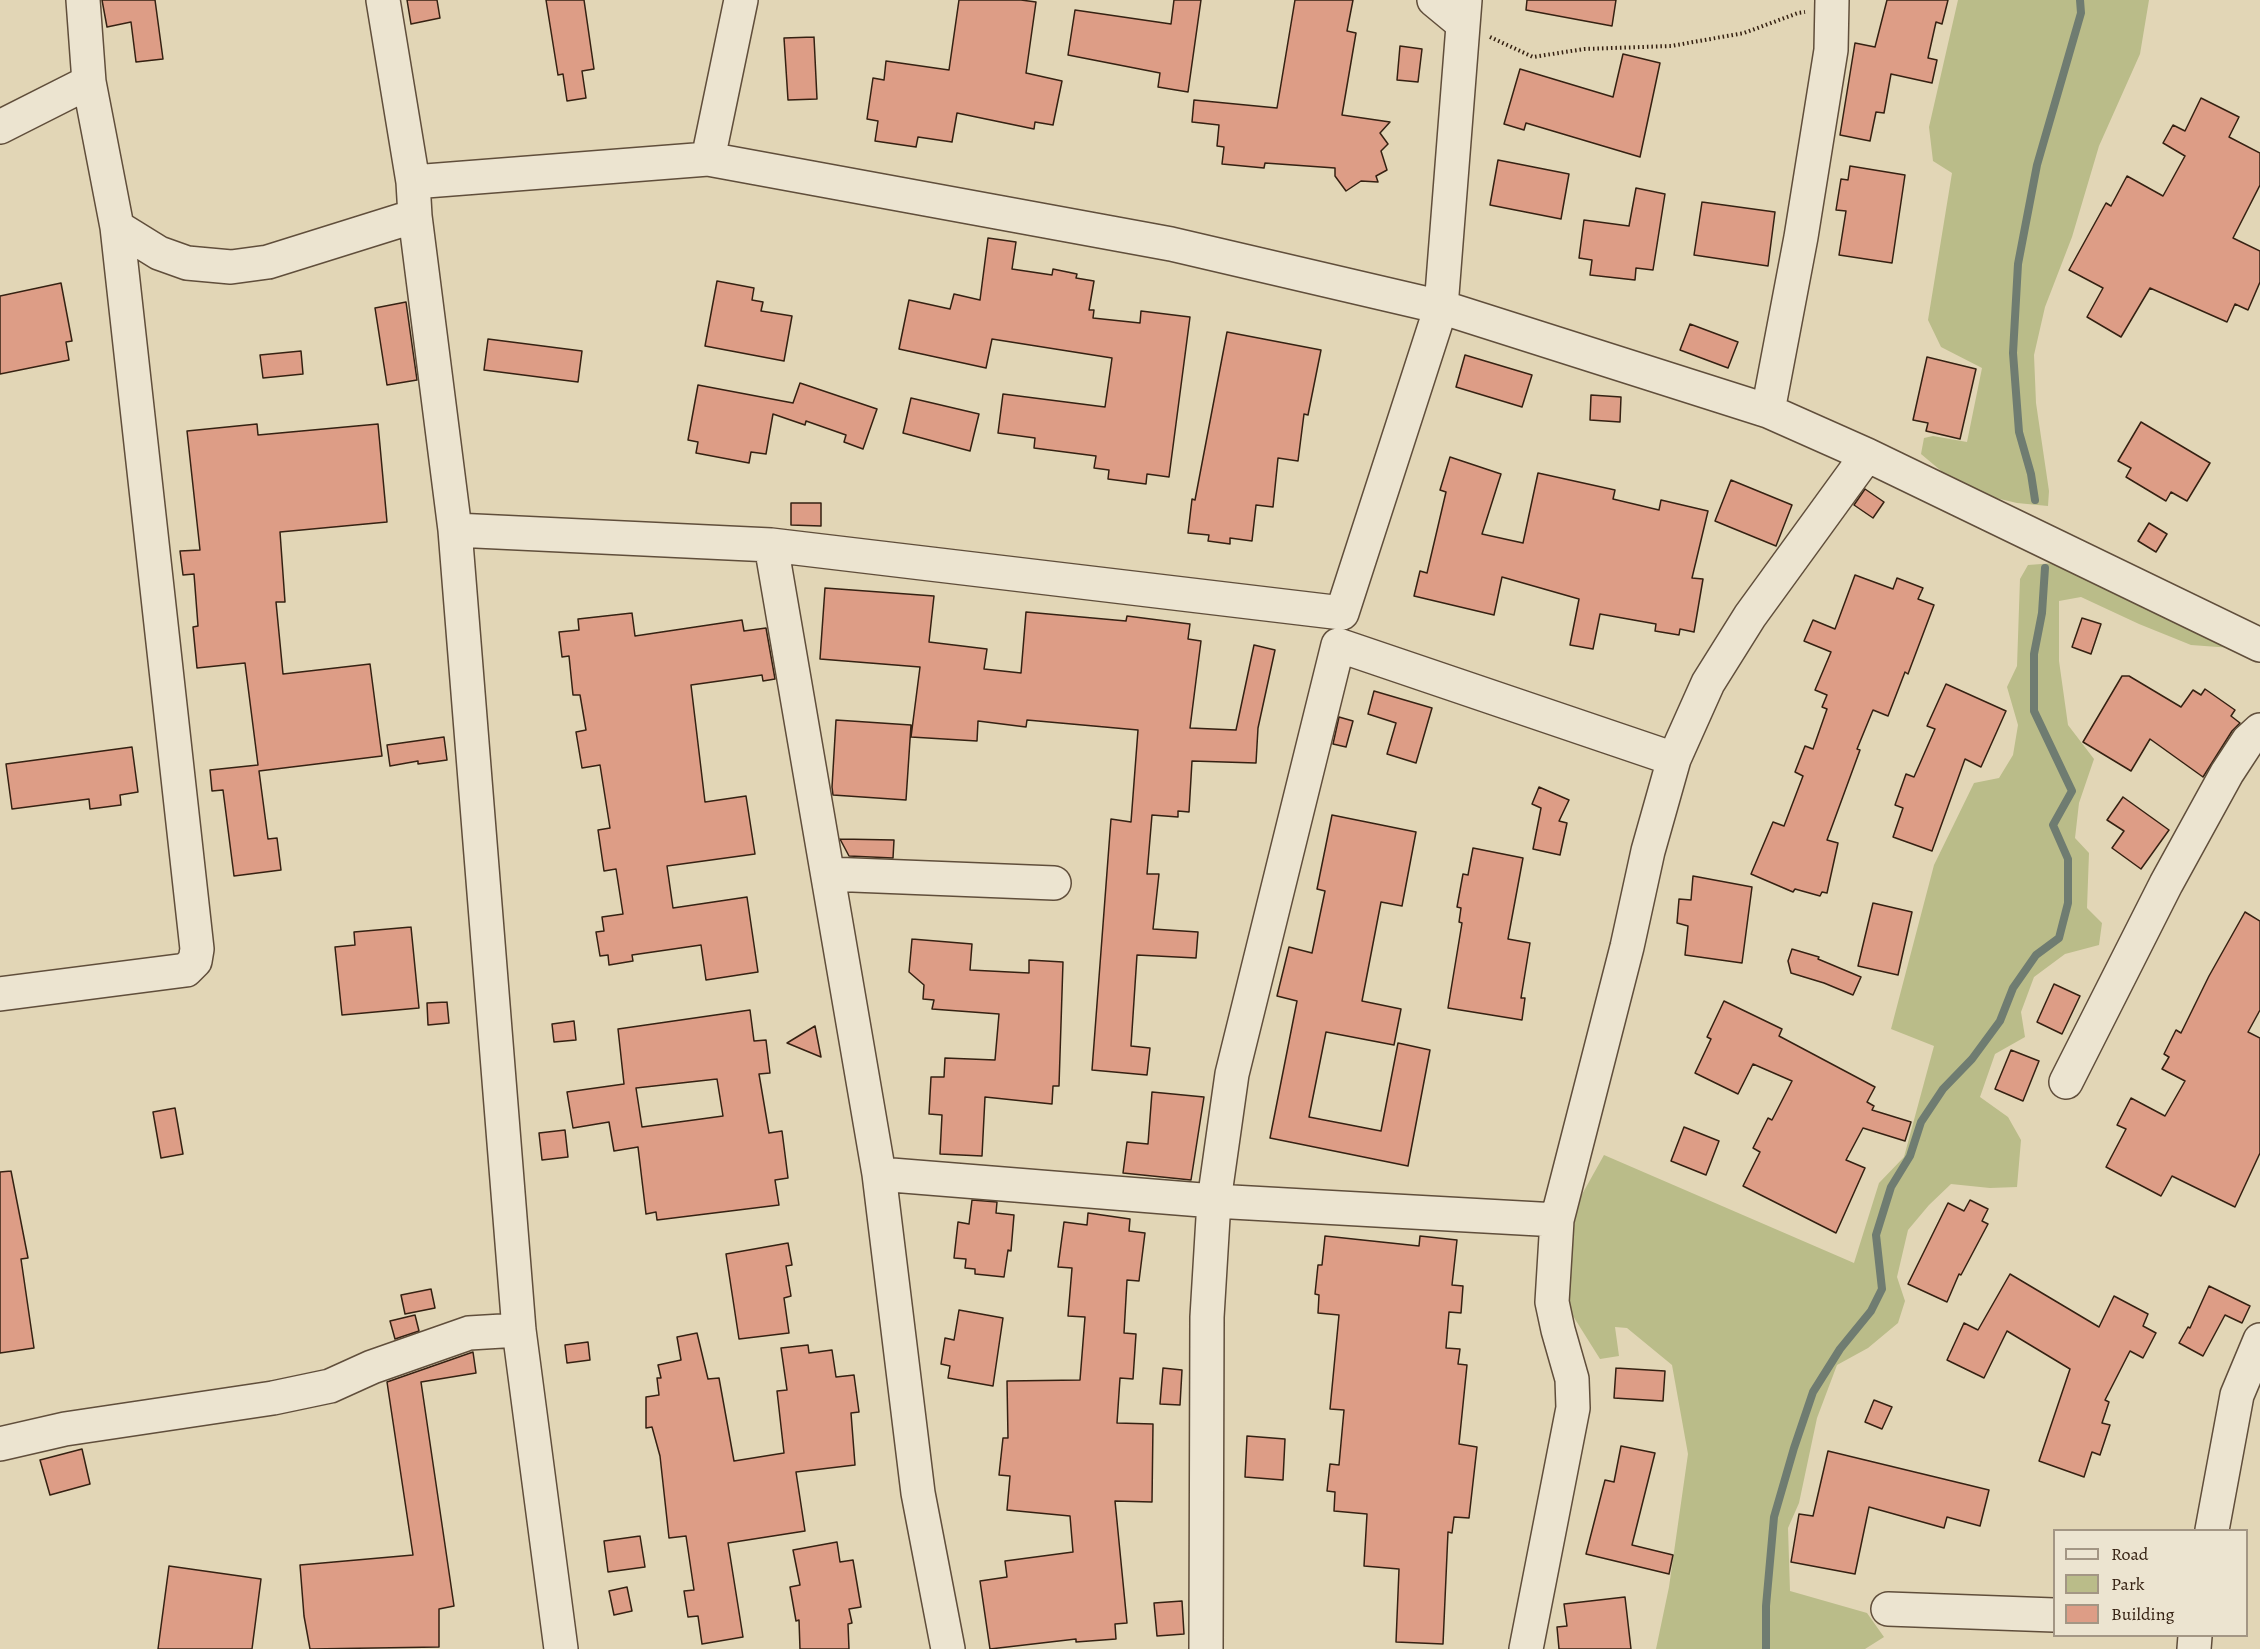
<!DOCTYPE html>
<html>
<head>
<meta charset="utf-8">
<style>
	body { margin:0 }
	#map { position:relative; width:2260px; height:1649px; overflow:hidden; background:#e2d6b6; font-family:Alegreya,serif }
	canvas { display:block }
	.legend { position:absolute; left:2053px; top:1529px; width:195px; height:108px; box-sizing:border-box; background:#ece4d0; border:2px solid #a39684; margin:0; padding:8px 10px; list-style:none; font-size:18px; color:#352112 }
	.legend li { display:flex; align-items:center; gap:12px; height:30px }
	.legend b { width:30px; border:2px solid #a39684 }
</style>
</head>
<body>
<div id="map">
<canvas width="2260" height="1649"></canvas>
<ul class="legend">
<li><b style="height:8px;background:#ece4d0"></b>Road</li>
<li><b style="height:16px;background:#babc89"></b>Park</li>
<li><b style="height:16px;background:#dd9d86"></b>Building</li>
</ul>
</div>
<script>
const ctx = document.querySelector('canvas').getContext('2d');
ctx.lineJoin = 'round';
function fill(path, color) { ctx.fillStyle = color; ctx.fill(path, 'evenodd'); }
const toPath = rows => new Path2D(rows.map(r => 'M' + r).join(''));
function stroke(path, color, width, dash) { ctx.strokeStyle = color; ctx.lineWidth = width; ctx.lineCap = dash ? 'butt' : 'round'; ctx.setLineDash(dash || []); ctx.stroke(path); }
fill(toPath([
	[1958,0,2149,0,2140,54,2099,146,2072,237,2045,307,2034,355,2036,403,2049,491,2048,506,2017,503,1987,496,1958,485,1921,454,1924,438,1933,436,1967,442,1982,368,1941,347,1928,320,1952,173,1933,161,1929,127],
	[2055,563,2232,648,2191,645,2139,624,2081,597,2059,601,2059,661,2068,725,2094,759,2079,803,2075,838,2089,853,2087,908,2102,923,2099,945,2065,954,2034,977,2021,1012,2025,1037,1995,1054,1980,1097,2008,1117,2021,1140,2017,1187,1990,1188,1951,1184,1929,1205,1908,1230,1897,1277,1905,1301,1898,1323,1868,1348,1837,1365,1817,1418,1799,1503,1788,1528,1790,1591,1867,1613,1884,1637,1865,1649,1656,1649,1669,1587,1688,1454,1672,1365,1627,1328,1615,1327,1619,1356,1600,1359,1568,1308,1566,1262,1580,1198,1604,1155,1854,1263,1879,1183,1904,1157,1934,1046,1891,1029,1934,865,1974,783,1999,778,2013,755,2018,725,2007,687,2017,666,2020,579,2028,565]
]), '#babc89');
stroke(toPath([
	[2035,500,2031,474,2019,432,2013,353,2018,264,2037,165,2081,13,2080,0],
	[1766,1649,1766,1606,1774,1517,1794,1448,1813,1392,1840,1349,1871,1311,1882,1289,1876,1235,1891,1187,1910,1156,1921,1122,1943,1089,1972,1059,2000,1021,2013,988,2036,955,2059,938,2068,903,2068,859,2053,825,2072,791,2034,711,2034,654,2042,613,2045,568]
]), '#6f7c71', 8);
const building = toPath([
	[102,0,155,0,163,59,136,62,131,22,107,27,102,0],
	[407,0,437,0,440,18,411,24,407,0],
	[546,0,584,0,594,69,582,71,586,98,567,101,563,74,558,75,546,0],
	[959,0,1021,0,1036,2,1026,73,1062,81,1053,125,1035,122,1034,129,957,113,952,142,918,137,916,147,875,141,878,121,867,119,873,78,884,80,886,61,949,70,959,0],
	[1174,0,1201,0,1188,92,1158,87,1160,73,1068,55,1075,10,1171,24,1174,0],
	[1295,0,1353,0,1347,31,1356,33,1342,115,1390,122,1380,133,1388,144,1381,151,1387,170,1376,176,1378,182,1361,181,1346,191,1335,176,1335,168,1265,163,1264,168,1222,164,1224,147,1217,146,1219,125,1192,122,1194,100,1277,108,1295,0],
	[1527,0,1616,0,1612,26,1526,10,1527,0],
	[1887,0,1948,0,1942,24,1936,22,1928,58,1937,60,1932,83,1891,74,1884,113,1876,112,1870,141,1840,135,1855,43,1875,47,1887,0],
	[814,37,817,99,788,100,784,38,814,37],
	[1400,46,1422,49,1418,82,1397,80,1400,46],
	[1623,54,1660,63,1640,157,1526,123,1524,130,1504,124,1520,69,1613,97,1623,54],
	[2201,98,2239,117,2229,137,2260,153,2260,185,2233,238,2260,251,2260,282,2248,310,2235,304,2227,322,2150,288,2121,337,2087,317,2103,288,2069,270,2106,203,2111,206,2127,176,2163,196,2185,156,2163,143,2173,125,2185,131,2201,98],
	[1498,160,1569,174,1561,219,1490,205,1498,160],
	[1850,166,1905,175,1892,263,1839,255,1846,211,1836,210,1841,179,1848,180,1850,166],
	[1636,188,1665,194,1653,270,1636,268,1635,280,1590,275,1592,260,1579,258,1584,220,1629,226,1636,188],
	[1702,202,1775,212,1768,266,1694,255,1702,202],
	[988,238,1016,242,1012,269,1052,275,1053,269,1077,274,1076,278,1094,281,1089,310,1094,310,1093,318,1140,323,1141,311,1190,317,1169,477,1147,474,1146,484,1108,479,1109,470,1094,468,1096,456,1034,448,1035,438,998,433,1003,394,1105,407,1112,358,992,339,986,368,899,349,909,300,950,309,954,294,980,300,988,238],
	[717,281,754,288,752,300,763,302,761,311,792,316,784,361,705,346,717,281],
	[61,283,72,341,66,342,69,360,0,374,0,296,61,283],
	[406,302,417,380,387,385,375,308,406,302],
	[1690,324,1738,342,1728,368,1680,350,1690,324],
	[1227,332,1321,350,1308,415,1304,414,1298,461,1278,458,1273,507,1256,505,1252,541,1230,538,1230,544,1208,541,1209,535,1188,533,1192,499,1195,500,1227,332],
	[488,339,582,351,578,382,484,370,488,339],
	[301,351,303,374,263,378,260,355,301,351],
	[1465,355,1532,375,1522,407,1456,387,1465,355],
	[1927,357,1976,369,1960,439,1926,431,1928,423,1913,420,1927,357],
	[800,383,877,409,863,449,844,442,846,435,806,421,805,425,773,414,766,454,751,452,749,463,696,453,698,442,688,440,698,385,793,403,800,383],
	[1591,395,1621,397,1620,422,1590,420,1591,395],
	[911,398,979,414,970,451,903,433,911,398],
	[2141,422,2210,463,2187,501,2171,492,2166,501,2126,477,2131,468,2118,461,2141,422],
	[257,424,258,435,378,424,387,522,280,532,285,602,276,602,283,674,370,664,382,756,259,771,268,839,277,838,281,870,234,876,223,790,212,791,210,770,258,765,245,663,197,668,193,627,198,626,194,574,183,575,180,551,200,550,187,431,257,424],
	[1450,457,1501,474,1482,534,1523,543,1538,473,1615,490,1613,499,1659,510,1661,500,1708,511,1692,578,1703,579,1694,632,1680,629,1679,635,1655,631,1656,624,1600,614,1593,649,1570,645,1579,599,1502,577,1494,615,1414,596,1420,571,1427,573,1446,492,1440,490,1450,457],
	[1731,480,1792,505,1776,546,1715,521,1731,480],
	[1865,489,1884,502,1873,518,1854,505,1865,489],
	[791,503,821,503,821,526,791,525,791,503],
	[2149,523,2167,534,2156,552,2138,541,2149,523],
	[1855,575,1893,589,1897,578,1923,588,1918,599,1934,605,1908,674,1905,672,1888,716,1873,710,1857,749,1860,750,1827,840,1838,843,1827,893,1822,892,1820,896,1795,889,1793,892,1751,874,1773,822,1784,826,1803,776,1795,772,1805,746,1813,749,1827,709,1822,707,1827,695,1815,690,1831,652,1804,641,1813,620,1835,629,1855,575],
	[825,588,934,596,929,642,987,649,984,669,1021,673,1026,612,1126,621,1127,616,1190,624,1188,639,1201,641,1190,728,1236,730,1254,645,1275,650,1258,728,1256,763,1192,761,1189,812,1178,811,1178,817,1152,815,1147,874,1159,874,1153,929,1198,932,1196,958,1137,955,1131,1046,1150,1048,1147,1075,1092,1070,1111,819,1131,822,1138,730,1027,720,1026,727,978,721,977,741,911,737,920,667,820,659,825,588],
	[632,613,635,636,742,620,744,631,766,628,775,679,763,681,762,675,691,685,705,802,746,796,755,854,667,866,673,908,747,897,758,972,706,980,701,945,632,955,633,961,609,965,608,955,600,956,596,932,604,931,602,917,623,914,616,869,604,871,598,830,610,828,600,765,582,768,576,732,586,730,580,695,573,695,569,656,562,657,559,632,579,630,578,619,632,613],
	[2082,618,2101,624,2091,654,2072,647,2082,618],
	[2122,676,2129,676,2181,707,2193,690,2201,695,2205,689,2235,710,2231,716,2240,723,2232,731,2203,777,2150,739,2131,771,2083,742,2122,676],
	[1946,684,2006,711,1981,767,1965,759,1932,851,1893,837,1903,808,1895,805,1906,774,1914,777,1935,729,1927,726,1946,684],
	[1374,691,1432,708,1416,763,1387,754,1396,723,1368,714,1374,691],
	[1339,717,1353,721,1346,747,1333,744,1339,717],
	[836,720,911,725,906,800,833,795,832,787,836,720],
	[444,737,447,760,418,764,418,761,390,766,387,745,444,737],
	[132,747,138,792,120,795,121,805,90,809,89,799,12,809,6,764,132,747],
	[1539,787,1569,800,1559,821,1567,823,1560,855,1533,849,1541,808,1532,804,1539,787],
	[2123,797,2169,830,2141,869,2112,848,2124,831,2107,820,2123,797],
	[1332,815,1416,832,1402,906,1381,902,1362,1001,1401,1009,1394,1045,1326,1032,1309,1117,1381,1131,1398,1043,1430,1050,1408,1166,1270,1138,1297,1001,1277,996,1289,947,1312,953,1325,891,1317,889,1332,815],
	[840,839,894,840,893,858,849,856,840,839],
	[1473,848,1523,858,1508,939,1530,943,1521,998,1525,998,1522,1020,1448,1008,1462,923,1459,922,1461,908,1457,907,1463,874,1468,875,1473,848],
	[1693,876,1752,887,1742,963,1685,955,1688,926,1677,923,1679,899,1691,900,1693,876],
	[1873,903,1912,912,1898,975,1858,966,1873,903],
	[2245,912,2260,921,2260,1010,2248,1032,2260,1038,2260,1153,2235,1207,2172,1176,2161,1196,2106,1167,2126,1129,2117,1125,2131,1098,2165,1116,2185,1081,2162,1069,2169,1057,2164,1054,2176,1030,2181,1033,2209,976,2245,912],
	[411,927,419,1008,342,1015,335,947,355,945,354,932,411,927],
	[912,939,972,944,970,970,1029,973,1029,960,1063,962,1059,1086,1053,1086,1052,1104,985,1097,982,1156,940,1154,942,1115,929,1114,931,1077,944,1077,945,1058,995,1060,999,1014,932,1009,934,1000,923,999,924,985,909,972,912,939],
	[1792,949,1819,957,1818,959,1861,977,1853,995,1824,983,1791,973,1788,961,1792,949],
	[2054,984,2080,996,2062,1034,2037,1022,2054,984],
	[1724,1001,1782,1029,1779,1036,1875,1087,1867,1102,1874,1106,1872,1110,1911,1122,1905,1141,1863,1128,1846,1160,1865,1168,1836,1233,1743,1186,1760,1152,1753,1148,1768,1118,1772,1120,1792,1081,1753,1064,1738,1094,1695,1073,1711,1039,1707,1037,1724,1001],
	[447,1002,449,1023,428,1025,427,1003,447,1002],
	[750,1010,754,1041,766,1040,770,1073,759,1074,769,1133,782,1131,788,1178,775,1180,779,1205,657,1220,656,1212,646,1214,638,1147,614,1151,609,1122,573,1128,567,1092,624,1084,618,1029,750,1010],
	[717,1079,723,1116,642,1127,636,1088,717,1079],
	[574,1021,576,1040,554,1042,552,1024,574,1021],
	[815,1026,821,1057,787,1043,815,1026],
	[2011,1050,2039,1061,2023,1101,1995,1089,2011,1050],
	[1152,1092,1204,1097,1191,1180,1123,1173,1127,1142,1148,1144,1152,1092],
	[175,1108,183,1154,161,1158,153,1112,175,1108],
	[1684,1127,1719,1141,1706,1175,1671,1161,1684,1127],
	[565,1130,568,1157,542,1160,539,1133,565,1130],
	[11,1171,28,1258,21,1259,34,1348,0,1353,0,1172,11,1171],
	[972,1200,997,1202,996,1213,1014,1215,1011,1251,1008,1250,1004,1277,975,1274,975,1269,965,1268,966,1259,954,1258,958,1222,969,1224,972,1200],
	[1970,1200,1988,1209,1982,1221,1988,1224,1961,1275,1959,1274,1947,1302,1908,1284,1948,1203,1964,1211,1970,1200],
	[1088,1213,1130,1219,1129,1231,1145,1233,1139,1281,1127,1280,1124,1333,1136,1334,1133,1379,1120,1378,1117,1423,1153,1424,1152,1502,1115,1501,1127,1623,1115,1624,1116,1639,1076,1642,1076,1639,990,1649,980,1581,1007,1577,1005,1561,1073,1552,1070,1516,1007,1510,1010,1476,999,1475,1003,1438,1008,1438,1007,1381,1080,1380,1085,1317,1068,1316,1072,1268,1058,1267,1064,1222,1087,1225,1088,1213],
	[1325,1236,1419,1246,1420,1236,1457,1240,1452,1285,1463,1286,1461,1313,1449,1312,1446,1348,1460,1349,1458,1364,1467,1365,1459,1444,1477,1447,1469,1518,1454,1517,1452,1533,1448,1532,1443,1644,1396,1642,1399,1569,1364,1566,1367,1514,1334,1511,1335,1492,1327,1491,1330,1464,1339,1465,1344,1410,1330,1409,1339,1315,1318,1313,1319,1295,1315,1294,1318,1265,1322,1265,1325,1236],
	[788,1243,792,1265,786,1266,791,1296,784,1298,789,1333,739,1339,726,1254,788,1243],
	[2010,1274,2099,1327,2114,1296,2148,1314,2143,1326,2156,1333,2143,1358,2130,1351,2105,1400,2109,1402,2102,1423,2110,1425,2100,1455,2092,1452,2084,1477,2039,1461,2070,1369,2007,1331,1984,1378,1947,1360,1964,1323,1978,1330,2010,1274],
	[2209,1286,2250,1306,2242,1323,2225,1315,2203,1356,2179,1343,2188,1327,2190,1328,2209,1286],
	[431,1289,435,1308,405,1314,401,1295,431,1289],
	[959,1310,1003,1318,993,1386,948,1378,950,1366,941,1364,945,1338,954,1340,959,1310],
	[415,1315,419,1331,395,1339,390,1321,415,1315],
	[697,1333,708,1379,719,1378,734,1461,784,1453,777,1391,787,1390,781,1348,808,1345,809,1353,832,1350,836,1377,854,1375,859,1412,851,1413,855,1465,796,1472,805,1531,728,1543,743,1637,702,1644,698,1616,688,1617,684,1591,694,1590,686,1536,669,1538,660,1456,652,1427,646,1428,646,1397,659,1395,657,1378,661,1378,658,1365,681,1360,677,1337,697,1333],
	[588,1342,590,1360,567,1363,565,1345,588,1342],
	[473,1352,476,1373,421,1382,454,1606,439,1609,439,1647,310,1649,304,1616,300,1565,413,1555,387,1382,473,1352],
	[1163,1368,1182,1370,1180,1405,1160,1404,1163,1368],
	[1616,1368,1665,1371,1663,1401,1614,1398,1616,1368],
	[1874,1400,1892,1407,1882,1429,1865,1422,1874,1400],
	[1247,1436,1285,1439,1283,1480,1245,1477,1247,1436],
	[1621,1446,1655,1453,1632,1545,1673,1555,1669,1574,1586,1554,1605,1480,1614,1482,1621,1446],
	[82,1449,90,1484,50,1495,40,1460,82,1449],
	[1828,1451,1989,1490,1980,1526,1947,1517,1944,1528,1869,1507,1855,1574,1791,1562,1799,1514,1813,1516,1828,1451],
	[640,1536,645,1567,608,1572,604,1541,640,1536],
	[837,1542,840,1562,853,1560,861,1607,849,1609,852,1623,848,1624,849,1649,800,1649,799,1620,796,1621,790,1587,800,1585,793,1550,837,1542],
	[169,1566,261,1579,252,1649,158,1649,169,1566],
	[627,1587,632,1611,614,1615,609,1591,627,1587],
	[1625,1597,1631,1649,1559,1649,1557,1627,1567,1626,1564,1604,1625,1597],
	[1182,1601,1184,1634,1157,1636,1154,1603,1182,1601]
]);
fill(building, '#dd9d86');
stroke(building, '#352112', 1.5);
const minor = toPath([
	[83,0,89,82],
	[383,0,413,182,415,216,455,530,519,1330,561,1649],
	[1434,0,1463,24],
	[0,127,89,82,117,227,159,253,187,263,231,267,268,262,415,216],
	[708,159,741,0],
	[413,182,708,159,1171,244,1441,307,1768,411,1867,455,2260,645],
	[1768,411,1801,237,1831,50,1832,0],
	[455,530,771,545,1342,613,1441,307,1465,0],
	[771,545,879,1174,1214,1201,1232,1074,1338,645,1674,759],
	[828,874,1054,883],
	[0,994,186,970,195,961,197,949,117,227],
	[2066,1082,2166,884,2227,773,2248,741,2260,730],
	[879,1174,918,1493,948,1649],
	[0,1444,65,1429,273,1398,330,1386,372,1367,469,1333,519,1330],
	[2212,1530,2237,1395,2260,1340],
	[1888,1609,2054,1615],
	[1206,1649,1207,1317,1214,1201,1557,1220],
	[1526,1649,1573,1408,1572,1379,1558,1330,1552,1302,1557,1220,1627,947,1648,851,1674,759,1708,683,1750,616,1867,455],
	[2194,1649,2195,1636]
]);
stroke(minor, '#604e3b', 36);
stroke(toPath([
	[1490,37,1533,57,1584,49,1671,46,1744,33,1798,13,1805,12]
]), '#352112', 4, [1.5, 3]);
stroke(minor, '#ece4d0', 33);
</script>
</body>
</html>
